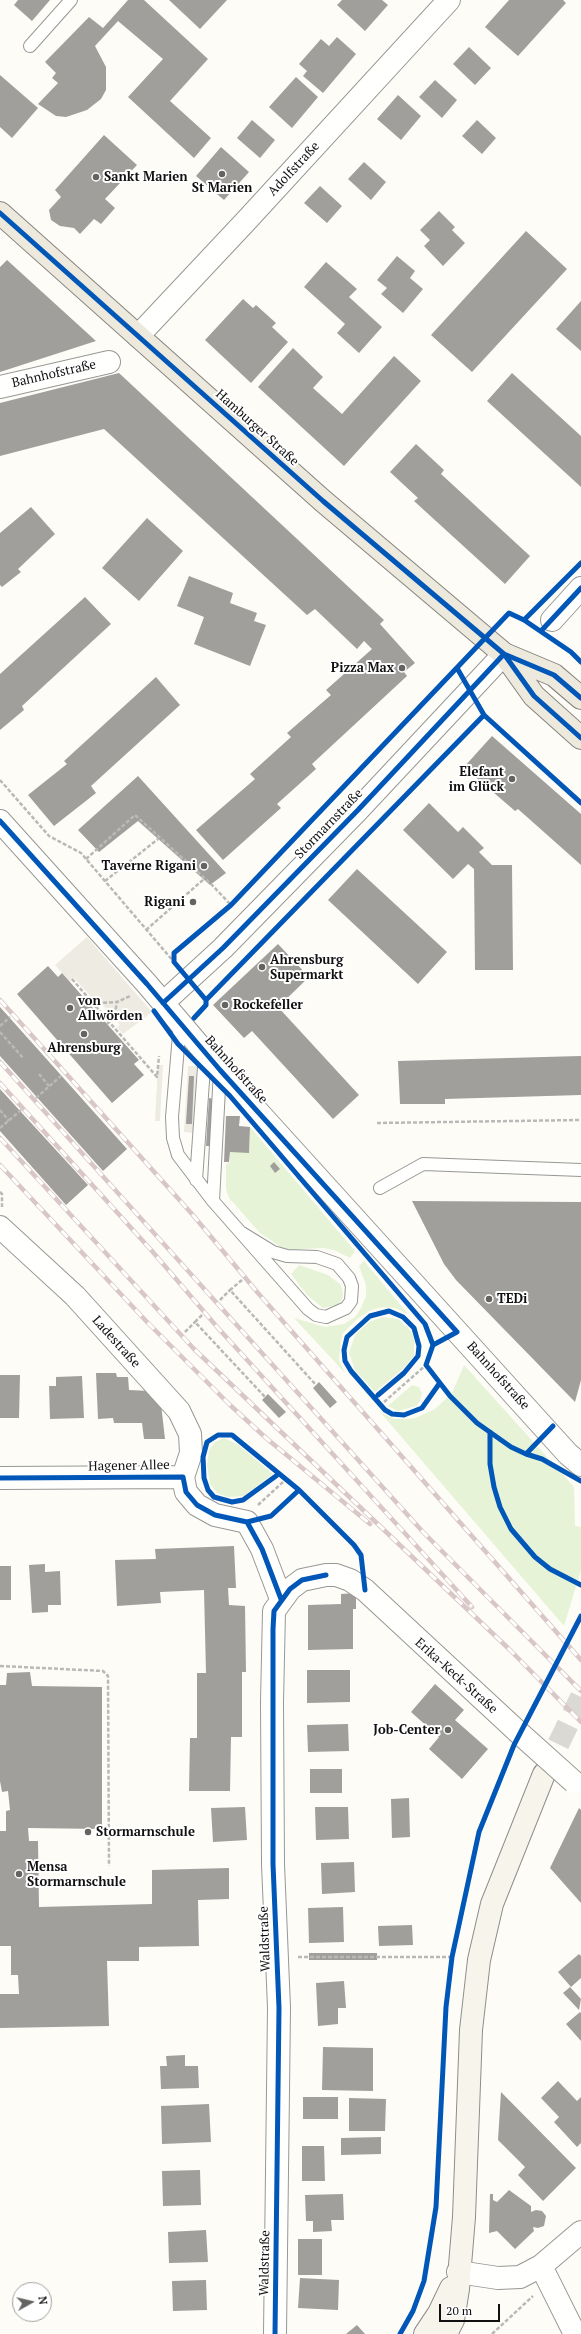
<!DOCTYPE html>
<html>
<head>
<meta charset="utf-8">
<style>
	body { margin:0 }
	#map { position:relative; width:581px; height:2334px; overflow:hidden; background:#fdfcf7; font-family:"PT Serif",serif }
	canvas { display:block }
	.north { position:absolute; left:12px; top:2282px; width:40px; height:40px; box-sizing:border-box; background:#fff; border:1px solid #a0a0a0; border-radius:50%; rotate:82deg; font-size:11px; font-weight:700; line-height:16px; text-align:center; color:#111 }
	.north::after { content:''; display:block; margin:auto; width:14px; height:18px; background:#646362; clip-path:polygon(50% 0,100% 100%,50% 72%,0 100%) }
	.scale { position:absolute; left:439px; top:2304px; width:61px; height:18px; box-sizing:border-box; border:2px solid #111; border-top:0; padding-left:5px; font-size:12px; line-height:14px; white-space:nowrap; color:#111; -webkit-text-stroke:3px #fff; paint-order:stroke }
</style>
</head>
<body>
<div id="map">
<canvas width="581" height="2334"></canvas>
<div class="north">N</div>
<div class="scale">20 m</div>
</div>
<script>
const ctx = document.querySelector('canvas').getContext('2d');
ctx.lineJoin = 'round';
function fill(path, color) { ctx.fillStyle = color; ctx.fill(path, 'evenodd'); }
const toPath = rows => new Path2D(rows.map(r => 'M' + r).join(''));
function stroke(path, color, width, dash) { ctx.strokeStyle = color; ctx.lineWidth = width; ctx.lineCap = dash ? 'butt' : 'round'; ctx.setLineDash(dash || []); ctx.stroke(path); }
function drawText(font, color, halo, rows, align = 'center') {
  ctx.font = font + ' "PT Serif",serif'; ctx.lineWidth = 4; ctx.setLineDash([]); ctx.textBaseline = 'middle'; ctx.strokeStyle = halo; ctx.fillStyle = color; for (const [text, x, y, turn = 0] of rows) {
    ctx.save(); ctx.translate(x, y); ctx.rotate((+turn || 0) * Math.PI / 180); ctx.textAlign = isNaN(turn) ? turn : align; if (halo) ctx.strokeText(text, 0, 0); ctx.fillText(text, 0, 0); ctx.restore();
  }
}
fill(toPath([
	[250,1127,355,1251,350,1258,334,1250,323,1248,285,1250,260,1233,229,1198,226,1189,226,1164,230,1162,230,1152,249,1152],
	[364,1261,408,1314,395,1308,382,1307,369,1311,356,1320,343,1333,341,1340,339,1360,345,1373,294,1318,325,1327,344,1324,355,1317,361,1308,366,1296,366,1285,359,1266],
	[299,1265,328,1275,341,1285,343,1294,342,1300,337,1305,323,1308,307,1295,291,1274],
	[383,1317,398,1319,410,1330,414,1337,414,1355,406,1366,375,1392,355,1370,349,1353,355,1335,369,1322],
	[464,1365,574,1487,575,1526,581,1527,581,1570,564,1626,380,1412,394,1419,404,1419,415,1418,435,1409,452,1393],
	[412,1385,419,1387,422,1393,420,1401,416,1406,398,1411,388,1406],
	[224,1438,237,1444,273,1474,244,1496,227,1497,217,1493,210,1484,207,1465,209,1450,215,1442]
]), '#e7f3d7');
fill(toPath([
	[87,937,152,1012,123,1034,117,1027,120,1025,95,996,92,998,74,978,70,982,55,965],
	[158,1065,163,1065,160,1121,155,1121],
	[188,1066,197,1066,193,1133,184,1132]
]), '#edebe2');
fill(toPath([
	[18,0,50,0,32,21,14,5],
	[128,0,144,0,208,59,170,101,211,138,194,158,128,97,163,59,118,21,95,46,106,67,106,90,101,99,87,110,66,117,56,116,38,104,58,83,52,78,56,73,45,62,89,17,103,28],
	[169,0,227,0,200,29],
	[342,0,382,0,388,5,365,31,337,5],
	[509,0,563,0,566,3,518,56,485,27],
	[337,37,356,54,323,93,303,76,307,71,299,64,321,39,329,46],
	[469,47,491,68,475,85,453,64],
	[0,75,38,108,12,138,0,127],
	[296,77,318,97,292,128,269,107],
	[435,80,457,100,442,118,419,97],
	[398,95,421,116,401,140,377,119],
	[252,120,275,140,260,158,237,138],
	[477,120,496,138,482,154,462,136],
	[104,135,137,165,105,199,115,208,101,224,94,219,80,234,74,228,60,226,51,220,49,210,61,197,55,190],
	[221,147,249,172,224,200,196,176],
	[364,162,386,182,371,200,348,179],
	[320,186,342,206,327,223,304,203],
	[439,211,455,227,452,230,465,243,443,266,424,246,430,240,420,230],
	[526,231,567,269,472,372,431,335],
	[397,256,415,271,410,278,423,289,403,313,381,294,387,288,377,280],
	[7,260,96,341,0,372,0,267],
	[326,262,357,289,349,297,382,327,359,353,337,333,345,324,304,287],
	[243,299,253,308,256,305,276,323,272,327,288,342,251,383,205,340],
	[581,301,581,351,556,329],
	[293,348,323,377,313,388,342,414,394,356,421,381,344,466,258,387],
	[119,373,384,620,380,624,415,663,404,672,407,676,312,764,316,769,277,804,281,808,223,860,196,830,255,779,250,774,291,737,287,733,331,695,326,690,372,649,364,641,357,649,315,609,307,615,104,429,0,456,0,403],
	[512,373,581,436,581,487,487,401],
	[416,444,444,470,441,474,530,556,505,584,414,501,418,498,390,472],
	[31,507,55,534,18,569,21,572,2,587,0,585,0,533],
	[147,518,183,551,139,601,102,568],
	[189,576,233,593,230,603,257,613,254,621,266,625,250,666,194,644,204,617,177,606],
	[85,597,111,624,22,706,24,710,0,730,0,674],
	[156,677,180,705,91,786,96,793,54,826,28,795,67,764,64,761],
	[492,736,581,814,581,865,518,809,515,811,464,767],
	[138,776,226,873,210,885,138,821,99,852,78,830],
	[429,803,458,832,463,827,484,848,479,852,492,865,512,865,513,970,475,970,474,869,468,864,453,879,403,830],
	[357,869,447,952,418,984,328,900],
	[278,944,309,977,278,1007,359,1095,333,1119,252,1031,244,1038,213,1005],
	[48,966,58,977,62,973,139,1060,134,1064,144,1075,112,1103,17,994],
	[0,1007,127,1149,103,1171,0,1056],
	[581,1056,581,1095,445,1099,445,1104,400,1104,398,1061],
	[189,1076,194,1076,192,1124,186,1124],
	[0,1089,88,1185,66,1205,0,1131],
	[209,1098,214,1099,212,1146,206,1146],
	[226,1116,240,1116,239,1126,250,1127,249,1153,230,1152,229,1162,224,1162],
	[274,1162,280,1169,275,1173,270,1166],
	[412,1201,581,1202,581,1380,575,1402,456,1280,444,1264],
	[96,1373,116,1373,117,1377,128,1377,129,1390,151,1391,161,1404,165,1439,144,1439,142,1423,114,1423,113,1418,98,1419],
	[0,1375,20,1375,19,1418,0,1418],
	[82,1376,84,1418,50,1419,49,1386,56,1386,56,1377],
	[319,1382,337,1402,330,1408,313,1388],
	[268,1394,286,1412,279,1418,262,1400],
	[234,1546,236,1588,228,1588,229,1605,245,1606,246,1672,242,1672,242,1737,231,1737,230,1791,189,1791,190,1738,197,1738,197,1673,206,1673,204,1590,160,1592,161,1603,117,1606,115,1560,156,1559,155,1549],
	[45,1564,45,1572,60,1571,61,1605,48,1605,48,1612,32,1613,29,1565],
	[0,1566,11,1566,11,1600,0,1600],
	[356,1593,356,1609,353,1609,353,1649,308,1650,308,1605,341,1604,341,1594],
	[307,1670,350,1670,350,1702,307,1703],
	[30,1672,32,1686,102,1687,102,1829,28,1828,29,1841,38,1841,39,1907,152,1904,152,1870,229,1868,229,1899,198,1900,199,1946,139,1947,139,1961,107,1961,109,2026,0,2028,0,1994,19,1994,18,1975,11,1975,11,1946,0,1946,0,1831,6,1831,6,1811,10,1810,8,1791,2,1792,0,1781,0,1685,6,1685,7,1673],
	[435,1684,464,1710,455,1720,488,1749,462,1779,429,1749,439,1737,411,1712],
	[348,1724,349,1751,308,1752,307,1725],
	[310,1769,342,1769,342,1793,310,1793],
	[409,1798,410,1837,392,1838,391,1799],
	[245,1807,247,1840,213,1842,211,1808],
	[315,1807,348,1807,349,1839,316,1840],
	[579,1808,581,1810,581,1903,550,1868],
	[354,1862,355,1892,322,1894,321,1863],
	[343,1907,344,1942,309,1943,308,1908],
	[412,1925,413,1945,379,1946,378,1926],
	[309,1953,377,1953,377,1960,309,1960],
	[579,1954,581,1956,581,1978,571,1987,558,1972],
	[344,1981,346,2008,338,2008,338,2024,318,2026,316,1983],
	[570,1987,581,1999,579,2010,563,1993],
	[580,2012,581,2013,581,2041,566,2024],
	[323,2047,373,2048,373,2091,322,2090],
	[185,2055,185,2066,198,2066,199,2088,161,2089,160,2066,167,2066,166,2056],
	[558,2081,577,2101,581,2097,581,2143,577,2147,554,2122,559,2117,541,2098],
	[501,2092,576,2168,543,2201,518,2175,525,2167,498,2140],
	[303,2097,338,2097,338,2119,303,2119],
	[349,2098,386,2099,385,2131,349,2131],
	[209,2104,211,2142,162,2144,161,2106],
	[381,2137,381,2154,341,2155,341,2138],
	[302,2146,324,2146,325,2181,302,2181],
	[200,2170,201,2205,163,2206,162,2171],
	[509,2190,531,2206,531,2212,536,2210,542,2211,546,2216,544,2226,538,2228,533,2227,534,2231,515,2249,497,2231,489,2233,490,2194,493,2194,493,2200,497,2202],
	[343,2194,344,2220,331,2220,332,2231,313,2232,313,2221,306,2221,305,2195],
	[206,2230,208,2262,169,2263,168,2232],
	[298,2239,322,2239,322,2275,298,2275],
	[300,2278,339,2280,338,2310,298,2308],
	[206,2280,207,2310,173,2311,172,2281],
	[357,2325,365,2334,346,2334]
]), '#a19f9c');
stroke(toPath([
	[544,1774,581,1697]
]), '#dad9d4', 22, [22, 11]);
const lane = toPath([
	[30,46,71,0],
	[180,1023,172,1117,173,1138,178,1155,213,1201,308,1309,316,1315,326,1317,346,1308,351,1301,352,1286,349,1278,337,1264,317,1257,287,1256,273,1252,242,1233],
	[196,1180,205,1053],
	[380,1188,423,1164,581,1170],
	[213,1201,220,1070]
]);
const street = toPath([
	[138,336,246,221,449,0],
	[0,387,109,362],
	[552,620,581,588],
	[0,821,147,984,220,1070,568,1454,581,1465],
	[163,1003,223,948,358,810,504,654],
	[0,1227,75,1296,179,1411,190,1434,191,1453,183,1477,186,1492,197,1505,215,1515,247,1522,262,1549,281,1599],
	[0,1478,183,1477],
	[541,2266,575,2334],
	[458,2272,498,2278,520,2277,541,2266,581,2232],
	[275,2334,279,2008,273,1864,272,1702,274,1611,290,1589,302,1580,326,1575,336,1575,350,1580,365,1590,517,1731]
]);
const secondary = toPath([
	[425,2334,439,2313,451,2288],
	[446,2334,453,2320,458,2289,464,2217,471,2030,479,1960,492,1904,544,1774]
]);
const primary = toPath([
	[0,213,323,501,504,654,534,696,581,738],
	[504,654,554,675,581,698]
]);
stroke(lane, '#979795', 14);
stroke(street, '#979795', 24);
stroke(secondary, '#8e8d8b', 24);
stroke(primary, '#858482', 24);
stroke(toPath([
	[0,780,49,836,81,853,174,962],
	[86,859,135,815,211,884,231,905],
	[105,881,158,839],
	[146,930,204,879],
	[72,979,157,1077,159,1056],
	[94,1010,101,1003,117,1002,130,996],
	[107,1024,114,1018,117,1002],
	[0,1026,10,1017],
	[0,1032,24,1059],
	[39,1074,49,1086],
	[36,1098,62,1075],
	[0,1110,9,1121],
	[377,1123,581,1120],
	[0,1128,21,1110],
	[0,1192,2,1194,2,1207],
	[242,1280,230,1290,316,1385],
	[220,1300,230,1290],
	[202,1315,195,1322,265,1397],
	[185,1332,195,1322],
	[384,1402,426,1365],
	[258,1505,283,1482],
	[268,1517,299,1490,354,1545,361,1555,362,1563],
	[572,1631,581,1616],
	[0,1666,103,1671,108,1676,109,1866],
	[530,1714,535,1702],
	[298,1957,452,1957],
	[413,2311,424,2281,436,2207,446,2007,452,1957,479,1832,511,1755],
	[400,2334,404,2327],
	[492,2334,533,2296]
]), '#b9b9b8', 2.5, [4, 2]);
stroke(lane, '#fffffe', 12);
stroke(street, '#fffffe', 22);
stroke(secondary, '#f6f4eb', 22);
stroke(primary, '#ede9dc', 22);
const rail = toPath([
	[0,1000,192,1214,258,1293,581,1660],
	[0,1062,423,1532,581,1691],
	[0,1083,152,1251,218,1328,472,1607],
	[0,1138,194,1349,509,1649,581,1722],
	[0,1165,147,1322,230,1405,266,1438,370,1524]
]);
stroke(rail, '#d9c6c7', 4.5);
stroke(rail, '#fff', 3, [9]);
const streetBridge = toPath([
	[517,1731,574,1782]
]);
stroke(streetBridge, '#979795', 24, []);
stroke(streetBridge, '#fffffe', 22);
stroke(toPath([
	[0,213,323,501,504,654,534,696,581,738],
	[524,620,581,563],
	[541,631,581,588],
	[504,654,554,675,581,698],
	[457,668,484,715,581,803],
	[0,821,147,984,220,1070,457,1332,433,1345,426,1365,450,1396,477,1423,511,1447,526,1454,553,1426],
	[206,1000,174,962,174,953,231,905,509,613,524,620,571,652,581,662],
	[163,1003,223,948,358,810,504,654],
	[154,1011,178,1044,230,1096,425,1324,433,1345],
	[194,1018,206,1005,206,1000,484,715],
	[378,1395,404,1373,418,1356,419,1346,414,1328,403,1317,389,1311,370,1316,347,1337,344,1350,345,1361,351,1371,385,1410,392,1414,404,1415,422,1408,439,1384],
	[490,1432,490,1464,494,1487,500,1507,511,1529,535,1557,550,1569,581,1585],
	[526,1454,542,1459,581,1481],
	[276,1476,243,1500,232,1502,214,1497,208,1490,204,1478,203,1457,207,1442,218,1435,232,1435,299,1490,354,1545,361,1555,365,1590],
	[0,1478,183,1477,186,1492,197,1505,215,1515,247,1522,271,1516,299,1490],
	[247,1522,262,1549,281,1599],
	[275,2334,279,2008,273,1864,273,1629,274,1611,290,1589,302,1580,326,1575],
	[400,2334,413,2311,424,2281,436,2207,446,2007,452,1957,479,1832,514,1745,581,1616]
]), '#0057b8', 5);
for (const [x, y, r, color] of [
	[222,174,4,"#646362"],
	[96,177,4,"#646362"],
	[402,668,4,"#646362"],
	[512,779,4,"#646362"],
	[204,866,4,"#646362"],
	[193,902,4,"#646362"],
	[262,967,4,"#646362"],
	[225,1005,4,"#646362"],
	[70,1008,4,"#646362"],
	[84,1034,4,"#646362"],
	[489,1299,4,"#646362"],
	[448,1730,4,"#646362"],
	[88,1832,4,"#646362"],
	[19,1874,4,"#646362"]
]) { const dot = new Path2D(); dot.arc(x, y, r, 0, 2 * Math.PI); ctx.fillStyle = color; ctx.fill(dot); stroke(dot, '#fff', 1.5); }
drawText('13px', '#111', '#fff', [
	["Adolfstraße",294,169,-47],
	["Bahnhofstraße",54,374,-13],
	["Hamburger Straße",257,428,42],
	["Stormarnstraße",329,824,-46],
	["Bahnhofstraße",236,1070,48],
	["Ladestraße",116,1342,48],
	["Bahnhofstraße",498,1376,48],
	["Hagener Allee",129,1466,-1],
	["Erika-Keck-Straße",456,1676,42],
	["Waldstraße",265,1939,-92],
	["Waldstraße",265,2263,-89]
]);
drawText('bold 13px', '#111', '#fff', [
	["Sankt Marien",104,177],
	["St Marien",222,188,"center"],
	["Pizza Max",394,668,"right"],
	["Elefant",504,772,"right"],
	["im Glück",504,787,"right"],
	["Taverne Rigani",196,866,"right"],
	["Rigani",185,902,"right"],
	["Ahrensburg",270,960],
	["Supermarkt",270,975],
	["von",78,1001],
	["Allwörden",78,1016],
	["Rockefeller",233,1005],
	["Ahrensburg",84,1048,"center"],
	["TEDi",497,1299],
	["Job-Center",440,1730,"right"],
	["Stormarnschule",96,1832],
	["Mensa",27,1867],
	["Stormarnschule",27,1882]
], 'left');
</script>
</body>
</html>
